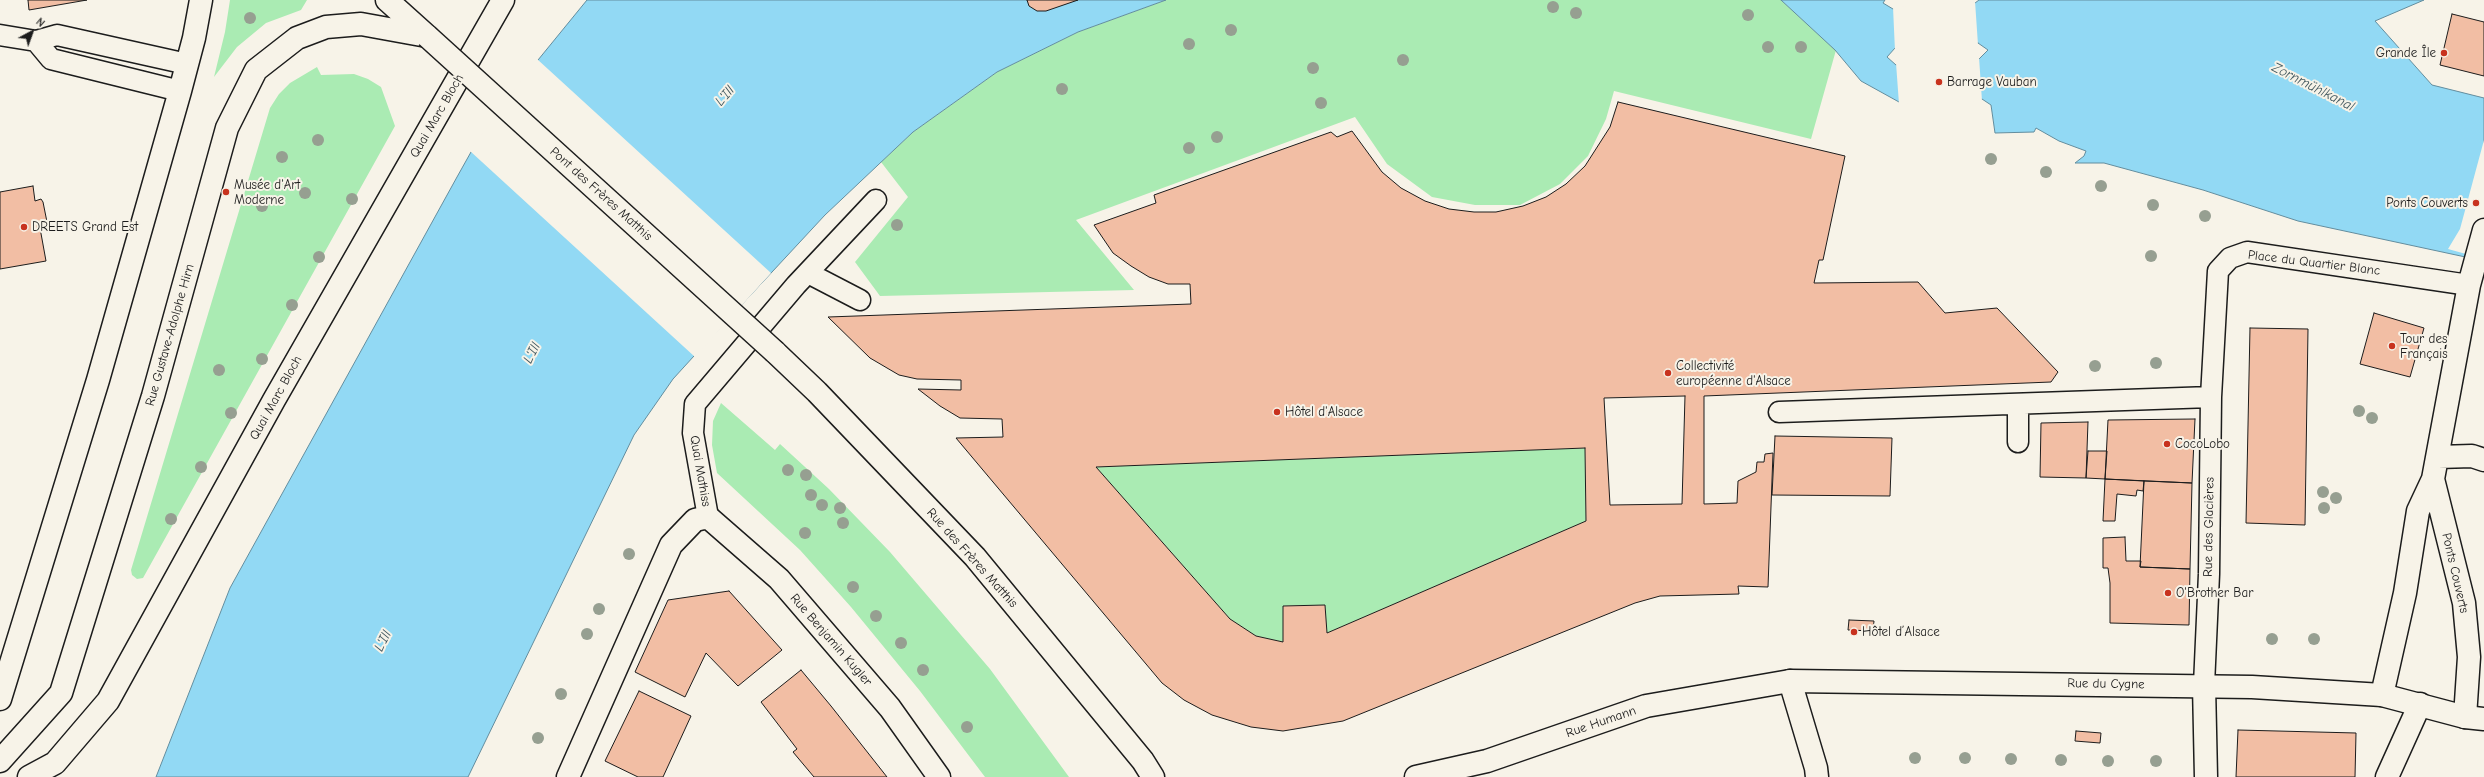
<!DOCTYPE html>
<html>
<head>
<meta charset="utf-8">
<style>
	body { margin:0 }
	#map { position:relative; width:2484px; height:777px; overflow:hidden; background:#f7f3e8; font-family:"Comic Neue",sans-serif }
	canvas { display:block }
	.north { position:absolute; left:12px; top:12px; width:40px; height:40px; -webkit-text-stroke:3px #f7f3e8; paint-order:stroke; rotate:41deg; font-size:11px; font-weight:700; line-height:16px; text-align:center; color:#1c1c1c }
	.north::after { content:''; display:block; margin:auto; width:14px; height:18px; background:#1c1c1c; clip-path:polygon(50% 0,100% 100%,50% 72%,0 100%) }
</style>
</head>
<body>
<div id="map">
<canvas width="2484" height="777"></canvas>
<div class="north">N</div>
</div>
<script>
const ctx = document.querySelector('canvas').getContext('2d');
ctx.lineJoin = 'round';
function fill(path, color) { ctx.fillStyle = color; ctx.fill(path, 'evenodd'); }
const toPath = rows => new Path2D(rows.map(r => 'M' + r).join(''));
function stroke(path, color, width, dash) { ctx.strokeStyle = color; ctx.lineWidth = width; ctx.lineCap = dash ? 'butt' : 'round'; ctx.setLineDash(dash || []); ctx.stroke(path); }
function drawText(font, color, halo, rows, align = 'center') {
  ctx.font = font + ' "Comic Neue",sans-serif'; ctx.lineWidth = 4; ctx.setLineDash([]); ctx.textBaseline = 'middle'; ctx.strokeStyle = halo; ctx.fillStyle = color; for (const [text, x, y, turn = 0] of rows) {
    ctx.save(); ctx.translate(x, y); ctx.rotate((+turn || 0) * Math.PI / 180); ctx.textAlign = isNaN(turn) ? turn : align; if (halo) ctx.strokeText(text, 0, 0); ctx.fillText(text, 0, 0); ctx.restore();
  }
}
fill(toPath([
	[230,0,307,0,301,10,266,23,237,47,214,77,225,32],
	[1166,0,1781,0,1836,50,1811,139,1614,91,1606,119,1588,156,1560,184,1520,205,1475,205,1432,197,1387,164,1355,117,1076,220,1134,290,880,296,855,262,908,197,881,162,913,132,997,72,1078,32],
	[317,67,321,75,354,74,368,79,381,87,395,126,143,578,137,579,132,575,131,570,270,108,279,94,290,83],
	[721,403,775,450,780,444,829,489,890,552,990,669,1069,777,985,777,920,691,851,607,800,550,717,473,712,445,713,421],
	[1585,448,1586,521,1327,633,1325,605,1283,606,1283,642,1256,636,1230,619,1096,467]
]), '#aaebb3');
const water = toPath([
	[587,0,1166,0,1078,32,997,72,913,132,825,215,694,356,673,379,634,435,468,777,156,777,230,588,457,177,471,152,538,60,587,0],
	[1781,0,1885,0,1883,3,1893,9,1975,3,1979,0,2424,0,2375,21,2432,85,2484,98,2484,261,2298,221,2203,190,2104,163,2075,163,2084,156,2086,151,2059,141,2036,128,2034,132,1995,133,1991,105,1982,99,1899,102,1861,81,1835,50,1781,0],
	[1978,43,1988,50,1979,59,1896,65,1887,57,1895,48,1978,43]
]);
fill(water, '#92d9f4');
stroke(water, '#638d9e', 1);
fill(toPath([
	[1975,1,1978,45,1895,51,1893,7],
	[1979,57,1982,101,1899,104,1896,63],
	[537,59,771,273,695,357,470,151],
	[2484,140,2484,259,2448,249,2460,229]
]), '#f7f3e8');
const building = toPath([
	[28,0,87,0,29,10,28,0],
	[1027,0,1078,0,1046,11,1037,11,1029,6,1027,0],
	[2452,14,2484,22,2484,76,2440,65,2452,14],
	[1618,102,1845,156,1823,260,1819,260,1814,283,1918,282,1945,313,1997,308,2058,372,2051,382,1704,396,1704,504,1737,503,1738,481,1756,472,1757,462,1764,462,1765,454,1773,453,1768,587,1738,586,1739,594,1660,596,1635,603,1343,721,1283,731,1251,727,1212,715,1184,700,1162,683,956,438,1003,437,1002,419,960,418,940,406,918,389,961,390,961,380,917,379,899,375,870,358,828,317,1191,304,1190,284,1168,284,1149,277,1131,266,1113,253,1094,225,1156,203,1154,195,1331,132,1337,137,1352,131,1382,172,1401,188,1425,201,1449,209,1474,212,1496,212,1523,206,1546,197,1566,184,1585,166,1610,127,1618,102],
	[1685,396,1682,504,1610,505,1604,398,1685,396],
	[1585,448,1586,521,1327,633,1325,605,1283,606,1283,642,1256,636,1230,619,1096,467,1585,448],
	[33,186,35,201,41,199,43,202,48,227,44,230,40,228,46,261,0,269,0,192,33,186],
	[2374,313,2424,328,2410,377,2360,364,2374,313],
	[2250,328,2308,329,2305,525,2246,523,2250,328],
	[2195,419,2192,483,2105,479,2108,420,2195,419],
	[2088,422,2086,478,2040,477,2041,423,2088,422],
	[1775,436,1892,438,1890,496,1772,495,1775,436],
	[2088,451,2107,451,2105,479,2086,478,2088,451],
	[2105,479,2144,481,2143,491,2137,490,2136,496,2117,494,2115,521,2103,521,2105,479],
	[2144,481,2192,483,2190,569,2140,567,2144,481],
	[2125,537,2126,561,2141,561,2140,567,2190,569,2189,625,2110,623,2110,583,2108,568,2103,568,2103,538,2125,537],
	[729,591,782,650,738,686,706,653,685,697,635,672,668,600,729,591],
	[1849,620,1874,621,1873,631,1848,630,1849,620],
	[801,670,831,706,887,777,814,777,793,752,797,749,761,702,801,670],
	[639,691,691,716,663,777,638,777,605,761,639,691],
	[2238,730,2356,733,2355,777,2236,777,2238,730],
	[2076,731,2101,733,2100,743,2075,741,2076,731]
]);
fill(building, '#f2bea4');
stroke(building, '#1c1c1c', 1);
const lane = toPath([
	[0,35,36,41,57,35,187,64],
	[36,41,51,59,180,91],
	[808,273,860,300],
	[1779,412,2211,397],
	[2018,442,2018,404],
	[708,517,693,433,695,404,796,285,876,200],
	[2204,685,2209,574,2211,397,2218,271,2230,258,2247,252,2469,285]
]);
const street = toPath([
	[2438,457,2472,456,2484,460],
	[2433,479,2464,603,2469,657,2465,717],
	[1790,681,1816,768,1817,777],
	[2204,685,2206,777],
	[2382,695,2405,593,2418,511,2433,479,2469,285,2484,230],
	[0,699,98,380,180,91,194,38,201,0],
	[568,777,671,545,695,520,708,517,779,579,890,708,939,777],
	[2387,777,2420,704]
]);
const secondary = toPath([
	[387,0,427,36],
	[775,352,817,392,975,557,1143,761,1153,777],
	[0,761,61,693,153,396,227,128,256,70,297,38,326,27,361,24,427,36],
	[29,777,55,763,108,701,274,400,503,0],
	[1416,777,1487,761,1646,706,1790,681,2252,687,2382,695,2465,717,2484,719]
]);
stroke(lane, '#1c1c1c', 23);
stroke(street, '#1c1c1c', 25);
stroke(secondary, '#1c1c1c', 25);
stroke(lane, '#f7f3e8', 20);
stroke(street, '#f7f3e8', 22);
stroke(secondary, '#f7f3e8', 22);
const secondaryBridge = toPath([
	[427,36,775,352]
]);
stroke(secondaryBridge, '#1c1c1c', 25, []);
stroke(secondaryBridge, '#f7f3e8', 22);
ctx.fillStyle = '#969f91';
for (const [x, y] of [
	[1553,7],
	[1576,13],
	[1748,15],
	[250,18],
	[1231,30],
	[1189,44],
	[1768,47],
	[1801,47],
	[1403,60],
	[1313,68],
	[1062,89],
	[1321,103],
	[1217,137],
	[318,140],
	[1189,148],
	[282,157],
	[1991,159],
	[2046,172],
	[2101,186],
	[305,193],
	[352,199],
	[2153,205],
	[262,206],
	[2205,216],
	[897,225],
	[2151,256],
	[319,257],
	[292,305],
	[262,359],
	[2156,363],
	[2095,366],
	[219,370],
	[2359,411],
	[231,413],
	[2372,418],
	[201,467],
	[788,470],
	[806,475],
	[2323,492],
	[811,495],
	[2336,498],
	[822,505],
	[840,508],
	[2324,508],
	[171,519],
	[843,523],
	[805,533],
	[629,554],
	[853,587],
	[599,609],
	[876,616],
	[587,634],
	[2272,639],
	[2314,639],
	[901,643],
	[923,670],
	[561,694],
	[967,727],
	[538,738],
	[1915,758],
	[1965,758],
	[2011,759],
	[2061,760],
	[2108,761],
	[2156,761]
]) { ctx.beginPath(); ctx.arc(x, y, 6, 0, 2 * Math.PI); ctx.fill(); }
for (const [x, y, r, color] of [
	[2444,53,4,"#c8321e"],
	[1939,82,4,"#c8321e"],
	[226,192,4,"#c8321e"],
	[2476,203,4,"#c8321e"],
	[24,227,4,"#c8321e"],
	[2392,346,4,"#c8321e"],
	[1668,373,4,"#c8321e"],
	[1277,412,4,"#c8321e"],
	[2167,444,4,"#c8321e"],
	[2168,593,4,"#c8321e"],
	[1854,632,4,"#c8321e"]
]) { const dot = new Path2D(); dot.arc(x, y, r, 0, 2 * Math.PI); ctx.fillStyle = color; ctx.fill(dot); stroke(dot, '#f7f3e8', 1.5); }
drawText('13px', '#1c1c1c', '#f7f3e8', [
	["Grande Île",2436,53,"right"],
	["Barrage Vauban",1947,82],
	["Musée d'Art",234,185],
	["Moderne",234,200],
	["Ponts Couverts",2468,203,"right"],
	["DREETS Grand Est",32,227],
	["Tour des",2400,339],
	["Français",2400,354],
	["Collectivité",1676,366],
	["européenne d'Alsace",1676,381],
	["Hôtel d'Alsace",1285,412],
	["CocoLobo",2175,444],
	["O'Brother Bar",2176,593],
	["Hôtel d’Alsace",1862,632]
], 'left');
drawText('13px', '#1c1c1c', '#f7f3e8', [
	["Quai Marc Bloch",437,116,-60],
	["Pont des Frères Matthis",601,194,42],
	["Place du Quartier Blanc",2314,263,7],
	["Rue Gustave-Adolphe Hirn",170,335,-74],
	["Quai Marc Bloch",276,398,-61],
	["Quai Mathiss",700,471,80],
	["Rue des Glacières",2209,527,-89],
	["Rue des Frères Matthis",972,558,48],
	["Ponts Couverts",2455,573,77],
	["Rue Benjamin Kugler",831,640,49],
	["Rue du Cygne",2106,684,1],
	["Rue Humann",1601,722,-19]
]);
drawText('italic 14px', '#3f555d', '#f7f3e8', [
	["Zornmühlkanal",2313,87,27],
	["L'Ill",725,96,-49],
	["L'Ill",532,353,-63],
	["L'Ill",383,641,-63]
]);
</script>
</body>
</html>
